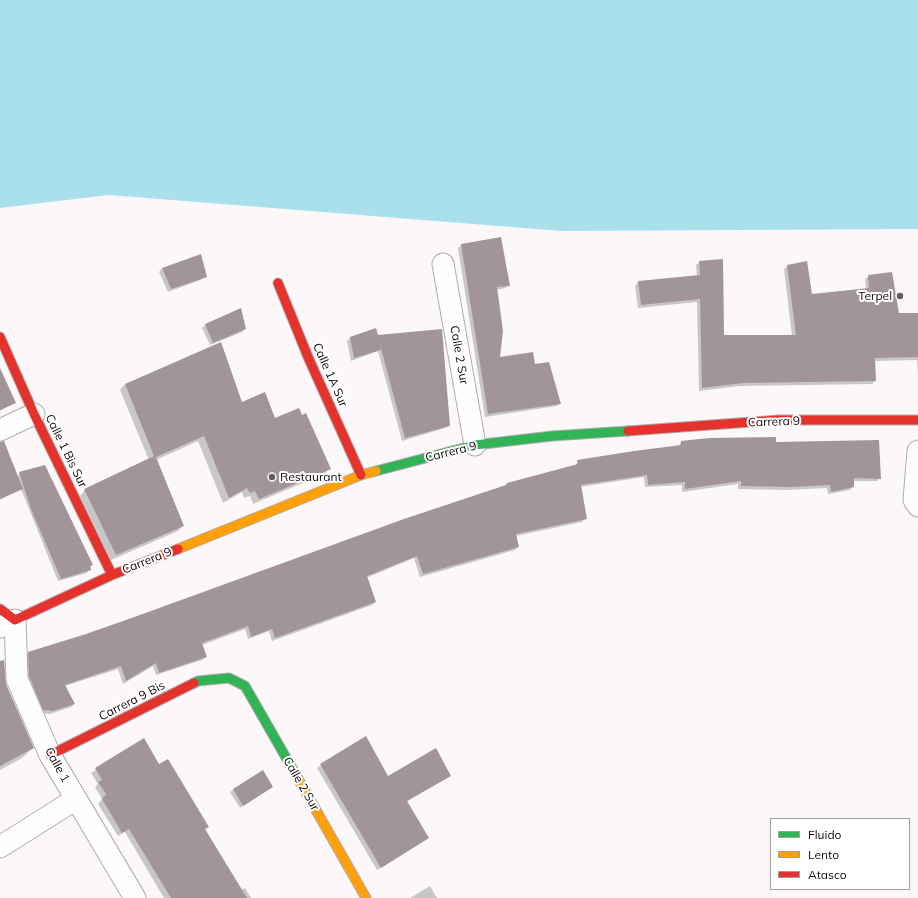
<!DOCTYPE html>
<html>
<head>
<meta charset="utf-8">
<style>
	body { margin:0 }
	#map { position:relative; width:918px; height:898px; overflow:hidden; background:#fcf8fa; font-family:Mulish,sans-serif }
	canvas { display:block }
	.legend { position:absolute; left:770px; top:818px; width:140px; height:72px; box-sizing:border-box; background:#fff; border:1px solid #a19d9f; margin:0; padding:5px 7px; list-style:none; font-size:12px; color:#130a0e }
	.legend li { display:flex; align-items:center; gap:8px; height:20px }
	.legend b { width:20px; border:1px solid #a19d9f }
</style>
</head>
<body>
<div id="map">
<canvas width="918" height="898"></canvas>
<ul class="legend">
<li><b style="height:5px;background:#30b455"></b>Fluido</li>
<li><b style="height:5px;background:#ff9f0a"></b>Lento</li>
<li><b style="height:5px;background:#e5322d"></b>Atasco</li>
</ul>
</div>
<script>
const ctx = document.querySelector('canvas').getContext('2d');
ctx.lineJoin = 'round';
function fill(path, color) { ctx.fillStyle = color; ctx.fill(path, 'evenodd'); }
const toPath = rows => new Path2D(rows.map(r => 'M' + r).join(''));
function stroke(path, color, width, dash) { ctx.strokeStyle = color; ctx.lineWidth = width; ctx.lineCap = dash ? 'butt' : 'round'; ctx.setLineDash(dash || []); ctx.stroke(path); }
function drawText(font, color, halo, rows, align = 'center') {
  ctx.font = font + ' Mulish,sans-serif'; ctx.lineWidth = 4; ctx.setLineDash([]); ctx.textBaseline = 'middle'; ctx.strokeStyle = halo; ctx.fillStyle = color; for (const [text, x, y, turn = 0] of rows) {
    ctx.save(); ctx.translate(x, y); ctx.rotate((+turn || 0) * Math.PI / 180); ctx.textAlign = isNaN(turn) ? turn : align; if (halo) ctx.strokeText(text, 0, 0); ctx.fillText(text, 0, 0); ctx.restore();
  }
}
fill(toPath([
	[0,0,918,0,918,229,561,231,109,195,0,208]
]), '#a9e0eb');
fill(toPath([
	[500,238,509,285,505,288,496,290,498,358,534,365,560,403,557,406,485,417,458,248,461,245],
	[700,262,723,336,792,336,784,269,788,265,811,295,866,289,865,279,869,276,898,314,918,314,918,376,917,360,874,361,875,381,872,384,739,386,699,391,697,302,638,308,635,286,638,282,697,276,696,265],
	[162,268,206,276,203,279,168,292,159,272],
	[240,310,245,328,242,332,210,345,202,328,205,325],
	[375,330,377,337,449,425,445,428,402,441,378,351,351,361,347,341,350,338],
	[0,370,14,403,0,411],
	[125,384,241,403,275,419,330,468,324,474,253,504,250,496,244,498,242,492,223,503,198,441,156,460,183,525,178,531,111,560,80,496,85,490,149,460,120,390],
	[0,442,3,442,17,476,20,473,92,565,87,573,58,581,21,489,0,500],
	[681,442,775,444,880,478,877,481,853,481,853,487,850,490,828,494,827,488,787,490,738,489,738,484,682,492,682,485,645,487,644,477,580,487,586,518,582,522,516,536,518,547,515,550,420,577,414,558,366,578,375,602,372,605,272,641,269,631,248,639,245,629,202,645,206,657,202,660,156,675,153,666,123,684,118,669,65,686,74,704,71,707,50,714,40,713,26,680,25,656,29,652,86,635,504,487,507,484,575,466,578,461,678,447],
	[0,662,5,684,33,748,22,758,0,770],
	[365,738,388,777,450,775,406,802,428,838,377,870,317,768],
	[144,740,159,765,204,830,241,890,245,888,251,898,164,898,125,832,118,836,98,804,102,799,95,787,98,784,91,773],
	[263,771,272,787,240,808,230,792],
	[430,886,437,898,410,898]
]), '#0003');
fill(toPath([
	[501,237,510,286,497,287,503,331,500,357,533,352,535,364,549,362,561,404,488,414,461,244],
	[201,254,207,277,171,289,162,268],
	[723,259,724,335,796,335,787,265,807,261,812,294,869,288,868,275,892,272,899,313,918,313,918,357,875,358,876,381,743,383,702,388,700,299,641,305,638,281,700,275,699,261],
	[241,308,246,329,213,343,205,324],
	[376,328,378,335,442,329,450,426,405,438,379,341,381,350,354,358,350,337],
	[221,342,242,402,265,392,275,418,299,408,302,415,306,413,331,469,259,499,255,491,250,493,247,488,229,498,204,436,156,457,184,526,116,555,84,489,154,456,125,384],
	[0,368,16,403,0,410],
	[776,437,776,442,879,440,881,479,854,478,854,487,831,492,830,485,790,487,741,486,741,481,685,489,685,482,648,485,647,475,581,485,587,519,516,534,519,547,423,574,417,556,367,576,376,602,275,638,272,629,251,637,248,626,202,643,207,657,159,673,156,663,126,681,121,666,65,685,75,704,53,711,43,710,29,676,28,652,86,634,140,615,404,519,506,485,507,483,578,464,577,460,634,451,681,445,681,441,709,438],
	[4,441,23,489,0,499,0,442],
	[45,465,93,565,90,566,91,570,61,579,31,509,19,472],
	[4,660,6,684,34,748,0,766,0,661],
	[366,736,388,776,436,748,451,776,407,801,429,838,381,868,320,764],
	[144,738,159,764,168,759,209,827,205,829,247,898,171,898,129,829,122,833,102,799,106,794,98,782,102,780,95,768],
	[263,770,273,787,243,806,233,789]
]), '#a1959a');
const street = toPath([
	[443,264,475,445],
	[0,430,34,414],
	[918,451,914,500,918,506],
	[0,627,15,620,17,679,50,755,135,898],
	[0,847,76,799]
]);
const fast = toPath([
	[376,471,475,445,552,436,628,431],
	[194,683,198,681,229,678,245,686,296,775]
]);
const slow = toPath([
	[178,549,361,475,376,471],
	[296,775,366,898]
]);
const jam = toPath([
	[278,283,308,357,361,475],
	[0,337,34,414,112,575],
	[628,431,779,420,918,420],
	[0,609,15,620,112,575,178,549],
	[50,755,194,683]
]);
stroke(street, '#b2acaf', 23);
stroke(fast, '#b2acaf', 11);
stroke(slow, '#b2acaf', 11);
stroke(jam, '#b2acaf', 11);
stroke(street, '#fffefe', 21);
stroke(fast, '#30b455', 9);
stroke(slow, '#ff9f0a', 9);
stroke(jam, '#e5322d', 9);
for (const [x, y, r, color] of [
	[900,296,4,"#655d61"],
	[272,477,4,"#655d61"]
]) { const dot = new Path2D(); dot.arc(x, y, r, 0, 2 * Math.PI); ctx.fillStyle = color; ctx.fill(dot); stroke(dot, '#fff', 1.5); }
drawText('12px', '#130a0e', '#fff', [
	["Terpel",892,296],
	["Restaurant",280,477,"left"]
], 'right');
drawText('12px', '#130a0e', '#fff', [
	["Calle 2 Sur",459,355,80],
	["Calle 1A Sur",330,375,66],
	["Carrera 9",774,422,-2],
	["Calle 1 Bis Sur",66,451,64],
	["Carrera 9",451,452,-14],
	["Carrera 9",147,561,-22],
	["Carrera 9 Bis",132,701,-27],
	["Calle 1",57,765,61],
	["Calle 2 Sur",301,784,60]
]);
</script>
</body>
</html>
